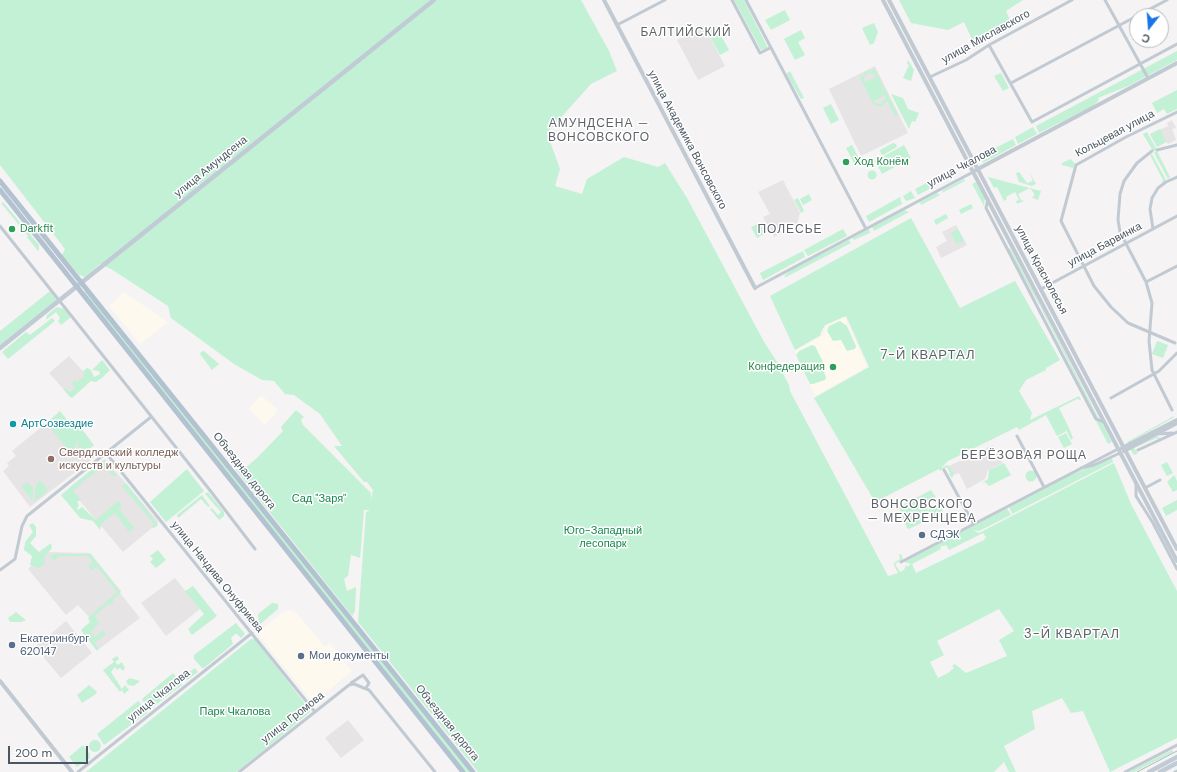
<!DOCTYPE html>
<html>
<head>
<meta charset="utf-8">
<style>
	body { margin:0 }
	#map { position:relative; width:1177px; height:772px; overflow:hidden; background:#f5f3f3; font-family:"DM Sans",sans-serif }
	canvas { display:block }
	.north { position:absolute; left:1129px; top:8px; width:40px; height:40px; box-sizing:border-box; background:#fff; border:1px solid #b7bbc0; border-radius:50%; rotate:197deg; font-size:11px; font-weight:700; line-height:16px; text-align:center; color:#4a5661 }
	.north::after { content:''; display:block; margin:auto; width:14px; height:18px; background:#1a73e8; clip-path:polygon(50% 0,100% 100%,50% 72%,0 100%) }
	.scale { position:absolute; left:8px; top:746px; width:80px; height:18px; box-sizing:border-box; border:2px solid #4a5661; border-top:0; padding-left:5px; font-size:12px; line-height:14px; white-space:nowrap; color:#4a5661; -webkit-text-stroke:3px #fff; paint-order:stroke }
</style>
</head>
<body>
<div id="map">
<canvas width="1177" height="772"></canvas>
<div class="north">С</div>
<div class="scale">200 m</div>
</div>
<script>
const ctx = document.querySelector('canvas').getContext('2d');
ctx.lineJoin = 'round';
function fill(path, color) { ctx.fillStyle = color; ctx.fill(path, 'evenodd'); }
const toPath = rows => new Path2D(rows.map(r => 'M' + r).join(''));
function stroke(path, color, width, dash) { ctx.strokeStyle = color; ctx.lineWidth = width; ctx.lineCap = dash ? 'butt' : 'round'; ctx.setLineDash(dash || []); ctx.stroke(path); }
function drawText(font, color, halo, rows, align = 'center') {
  ctx.font = font + ' "DM Sans",sans-serif'; ctx.lineWidth = 3; ctx.setLineDash([]); ctx.textBaseline = 'middle'; ctx.strokeStyle = halo; ctx.fillStyle = color; for (const [text, x, y, turn = 0] of rows) {
    ctx.save(); ctx.translate(x, y); ctx.rotate((+turn || 0) * Math.PI / 180); ctx.textAlign = isNaN(turn) ? turn : align; if (halo) ctx.strokeText(text, 0, 0); ctx.fillText(text, 0, 0); ctx.restore();
  }
}
fill(toPath([
	[124,292,168,322,140,344,109,306],
	[844,317,867,367,815,396,795,351,822,336,828,325],
	[261,395,278,410,265,425,249,409],
	[289,610,296,612,325,647,330,643,352,671,313,703,257,633,279,615]
]), '#fdf9ef');
fill(toPath([
	[704,26,725,66,698,80,677,40],
	[875,66,908,133,861,156,829,89],
	[1172,120,1176,128,1172,129,1176,140,1168,144,1166,142,1157,147,1150,134,1168,126,1167,123],
	[783,180,800,213,797,224,774,237,763,217,770,214,758,192],
	[956,225,967,245,941,258,936,247,947,241,942,232],
	[69,356,89,378,69,395,49,373],
	[60,412,96,456,30,507,3,471,9,466,7,463,16,456,12,451],
	[993,445,1003,463,988,470,985,479,967,489,959,473,954,475,949,466],
	[105,459,159,522,123,552,69,488],
	[47,552,90,553,121,591,120,593,140,618,99,649,86,633,95,625,89,617,78,605,66,615,28,569],
	[175,578,200,609,166,636,141,603],
	[66,621,92,653,61,678,35,647],
	[348,720,364,740,341,758,325,738]
]), '#e6e4e5');
fill(toPath([
	[0,0,581,0,609,51,617,71,591,84,547,133,560,169,555,186,582,194,587,179,624,157,658,167,665,163,687,198,763,340,777,362,789,385,790,391,888,576,898,573,894,565,894,563,900,559,899,555,901,554,903,559,895,564,900,572,904,570,906,565,907,567,911,564,904,562,1007,508,1011,515,979,531,973,530,979,533,1114,463,1131,504,1177,591,1177,738,1110,772,1083,711,1071,713,1062,698,1032,711,1035,729,1004,746,1016,772,1009,772,1004,762,994,772,478,772,358,622,366,512,370,510,364,510,360,558,351,555,348,576,344,579,347,591,356,587,355,611,352,616,236,470,238,467,242,471,258,457,283,431,281,427,296,410,304,417,301,420,303,425,371,493,371,500,373,490,367,482,364,482,334,446,342,446,320,414,294,395,285,394,274,381,262,380,234,364,171,318,168,306,111,269,100,264,85,277,79,275,62,255,65,249,0,165],
	[983,533,986,537,984,540,916,573,912,564,941,549,940,547,946,545,949,550],
	[999,609,1014,631,999,640,1007,656,966,673,955,664,952,666,954,668,948,673,938,678,930,662,944,655,937,641],
	[734,0,744,0,768,48,761,50],
	[899,0,1023,0,1006,11,1012,24,976,48,964,22,948,30,911,23],
	[785,10,790,20,771,30,765,20],
	[874,23,878,32,874,43,870,45,862,28],
	[716,26,729,50,720,55,707,31],
	[801,30,805,38,798,42,805,55,795,60,784,39],
	[1177,51,1177,60,1128,86,1098,98,1099,100,1093,106,1039,133,1036,126],
	[908,60,914,70,911,81,903,78,909,65,907,64],
	[874,68,898,115,895,116,887,101,881,107,873,104,859,75,862,76,865,72,872,70],
	[868,73,874,74,876,77,865,82,864,77],
	[879,84,886,98,882,103,878,104,873,101,884,96],
	[790,71,804,98,801,99,786,74],
	[1001,73,1009,88,1003,91,994,76],
	[1177,90,1177,109,1167,114,1164,109,1157,113,1152,103],
	[891,94,903,98,908,109,919,113,915,122,912,121,909,129],
	[831,104,839,120,831,124,823,108],
	[1033,127,1037,134,1018,144,1015,137],
	[1160,129,1166,142,1157,147,1150,134],
	[1147,132,1157,150,1153,151,1143,134],
	[1013,139,1016,145,983,163,980,156],
	[893,143,896,144,897,147,883,155,881,154,880,150],
	[852,145,861,162,855,165,846,148],
	[904,145,911,158,882,174,875,161],
	[1157,151,1170,177,1168,179,1154,153],
	[1152,154,1166,180,1161,184,1163,180,1150,155],
	[1071,159,1075,164,1073,168,1062,165,1062,163],
	'867.5 175a4.5 4.5 0 1 1 9 0a4.5 4.5 0 1 1-9 0Z',
	[949,171,950,175,942,179,942,181,937,185,918,195,915,189],
	[1019,172,1027,183,1033,181,1030,173,1036,184,1032,186,1019,182,1016,173],
	[988,177,1041,191,1038,200,1033,198,1032,197,1035,195,1030,188,1018,194,1021,200,1024,201,1017,204,1016,201,1019,200,1015,192,1006,197,1007,199,1004,201,997,187,994,188],
	[964,179,965,181,942,193,943,190],
	[976,182,985,198,984,206,972,184],
	[911,191,915,198,906,201,903,196],
	[937,193,940,195,921,205,920,202],
	[809,194,812,200,803,205,800,199],
	[900,197,902,204,869,222,866,216],
	[798,198,804,211,801,213,794,200],
	[3,202,39,245,39,250,38,251,27,237,28,236,1,203],
	[971,204,973,208,961,214,959,210],
	[904,210,909,212,874,231,872,227],
	[946,214,948,218,936,225,934,220],
	[911,218,960,308,1015,281,1060,360,1046,368,1046,370,1026,380,1019,391,1032,413,1030,420,1079,396,1086,409,1081,400,1077,399,1059,408,1069,428,1073,438,1071,440,1066,430,1065,432,1057,436,1046,415,1019,430,1017,427,948,461,941,468,948,465,949,466,954,474,952,478,949,474,950,473,947,467,940,471,939,469,875,502,814,398,869,367,846,316,825,325,820,334,821,335,795,350,770,296],
	[762,222,767,232,757,238,751,227],
	[843,229,847,236,808,256,804,250],
	[869,229,870,233,854,240,852,238],
	[958,229,964,241,956,244,951,233],
	[849,240,851,243,786,277,784,276,791,270],
	[1010,248,1041,306,1100,421,1097,419,1040,306,1010,254,1008,250],
	[803,251,805,257,763,280,760,273],
	[50,291,57,300,0,345,0,331],
	[86,291,383,663,471,772,466,772,380,665,84,293],
	[57,307,64,309,71,317,61,325,58,321,60,318,56,312,46,320,47,315],
	[52,318,55,321,8,359,2,352,26,332,30,335],
	[840,321,847,326,856,346,855,349,847,351,841,340,833,341,827,331,829,326],
	[1157,341,1168,345,1163,358,1152,354],
	[812,345,815,346,824,364,822,367,826,377,825,380,813,384,810,384,796,355,799,351],
	[204,351,219,364,212,370,200,354,201,352],
	[102,360,110,370,102,378,96,382,91,381,72,398,70,397,63,389,65,388,70,392,75,388,72,384,75,380,77,382,84,376,83,371,87,368,91,370,94,377,100,374,99,371,92,370],
	[60,411,72,426,77,423,94,445,90,449,94,454,89,457,79,450,77,439,76,446,73,449,66,447,52,430,51,424,54,421,61,420,58,418,51,422,50,420],
	[1174,416,1173,418,1128,443,1127,442],
	[1096,421,1102,423,1112,442,1108,444],
	[1066,433,1072,444,1064,448,1058,437],
	[1157,436,1160,438,1158,440,1157,438,1134,448,1138,453,1134,455,1130,449],
	[1112,458,1113,462,1012,514,1009,507,1074,473],
	[103,460,116,475,114,477,104,466,85,480,73,491,81,500,77,502,79,505,77,509,78,510,82,507,96,520,118,501,122,506,119,509,134,528,129,532,115,513,102,523,100,530,93,521,80,518,61,495],
	[1167,462,1173,473,1167,476,1161,465],
	[1004,463,1011,475,989,486,985,482,982,483,988,479,989,470],
	[187,469,204,491,166,522,150,502],
	'1025.5 476a5.5 5.5 0 1 1 11 0a5.5 5.5 0 1 1-11 0Z',
	[1174,475,1177,481,1177,490,1173,492,1167,482],
	[40,480,48,490,34,502,36,484],
	[27,482,33,488,32,500,22,487],
	[126,483,158,525,154,528,151,527,154,524,122,486],
	[931,490,936,497,924,503,928,510,940,504,943,512,909,529,907,528,899,507],
	[208,492,224,512,224,516,219,520,210,509,212,508,218,515,221,512,205,494],
	[202,495,210,506,208,507,201,499,178,518,177,515],
	[1177,500,1177,510,1166,516,1162,508],
	[33,523,36,527,36,536,30,543,39,552,51,543,52,548,45,556,44,564,39,568,30,565,32,556,24,550,25,542,33,532,29,525],
	[158,550,166,560,156,568,150,562,153,559,150,556],
	[54,554,91,554,121,593,112,600,114,603,111,605,109,603,95,616,99,623,91,632,95,638,102,630,106,634,95,643,99,649,97,651,81,630,90,622,88,618,117,592,97,567,92,570,88,566,93,562,88,556,59,556,54,561,50,556],
	[193,586,217,616,192,635,188,629,204,614,185,591],
	[272,603,278,604,278,609,259,625,258,614],
	[16,612,26,620,22,622,10,622,8,618],
	[236,623,245,634,241,638,237,634,235,634,231,638,233,644,204,668,202,668,194,659,194,655],
	[251,639,255,639,310,710,310,712,264,750,236,772,86,772],
	[117,656,119,659,115,662,118,665,122,662,125,668,123,671,120,668,117,670,115,667,111,672,122,689,125,685,129,690,124,694,122,690,120,692,103,670,114,662,112,659],
	[195,668,198,672,187,680,184,676],
	[173,673,179,681,181,681,182,685,150,709,142,700,143,698],
	[130,678,140,681,134,686,128,685,126,681],
	[89,685,97,692,96,694,82,703,77,695],
	[138,701,147,710,147,713,104,745,97,734],
	'89 746a6 6 0 1 1 12 0a6 6 0 1 1-12 0Z',
	[83,745,90,754,90,758,77,767,69,757],
	[1172,750,1174,752,1134,772,1128,772]
]), '#c3f1d5');
stroke(toPath([
	[732,0,760,53,770,48],
	[746,0,866,229],
	[1105,0,1148,78],
	[617,25,665,0],
	[989,45,1032,122,1177,44],
	[930,77,966,60,989,45,1072,0],
	[1011,83,1167,0],
	[1157,150,1177,145],
	[1152,151,1137,163,1124,181,1120,194,1118,220,1120,232,1146,282,1152,303,1149,341,1152,370,1172,410],
	[988,199,986,208,1065,360,1096,419,1104,422],
	[0,226,209,489,255,549],
	[1153,229,1150,209,1152,198,1158,188,1166,182,1177,177],
	[1146,282,1177,266],
	[755,288,973,172],
	[1041,289,1177,216],
	[1175,343,1128,323,1111,307,1094,286,1061,221,1076,165,1126,137,1177,112],
	[1111,398,1159,371,1177,353],
	[1158,434,1172,433],
	[1017,436,1044,487],
	[1138,450,1177,432],
	[106,453,315,712],
	[1081,468,1094,465,1120,453],
	[944,470,973,523],
	[1136,483,1136,496,1153,523,1177,569],
	[1145,488,1160,480],
	[901,562,1118,449],
	[0,570,15,559,22,526,27,516,151,417],
	[351,683,363,675,369,683,366,688],
	[78,772,252,633],
	[239,772,349,685,354,684,369,690,435,772],
	[1125,772,1177,745],
	[1175,772,1177,771]
]), '#c1cad2', 3);
stroke(toPath([
	[604,0,755,288],
	[883,0,1177,561],
	[889,0,1177,549],
	[976,170,1177,63],
	[1122,448,1177,420],
	[1124,451,1177,423],
	[0,681,72,772]
]), '#c1cad2', 4);
stroke(toPath([
	[0,348,434,0],
	[1149,772,1177,757],
	[1160,772,1177,763]
]), '#c1cbd6', 4.5);
stroke(toPath([
	[0,181,473,772],
	[0,190,463,772]
]), '#b3c2d1', 5);
stroke(toPath([
	[1137,772,1177,751]
]), '#b5b8bd', 1);
for (const [x, y, r, color] of [
	[846,162,4,"#2e9e5b"],
	[12,229,4,"#2e9e5b"],
	[833,367,4,"#2e9e5b"],
	[13,424,4,"#0f9aa8"],
	[51,459,4,"#8d6e63"],
	[922,535,4,"#5c6f8a"],
	[12,645,4,"#5c6f8a"],
	[301,656,4,"#5c6f8a"]
]) { const dot = new Path2D(); dot.arc(x, y, r, 0, 2 * Math.PI); ctx.fillStyle = color; ctx.fill(dot); stroke(dot, '#fff', 1.5); }
drawText('11px', '#4a5661', '#fff', [
	["улица Миславского",986,37,-29],
	["Кольцевая улица",1115,134,-28],
	["улица Академика Вонсовского",687,140,62],
	["улица Амундсена",211,167,-39],
	["улица Чкалова",962,167,-28],
	["улица Барвинка",1105,245,-28],
	["улица Краснолесья",1041,270,62],
	["Объездная дорога",244,471,52],
	["улица Начдива Онуфриева",217,577,51],
	["улица Чкалова",159,696,-39],
	["улица Громова",293,718,-38],
	["Объездная дорога",447,723,51]
]);
drawText('11px', '#27864d', '#fff', [
	["Ход Конём",854,162],
	["Darkfit",20,229],
	["Конфедерация",825,367,"right"]
], 'left');
drawText('11px', '#0d838f', '#fff', [
	["АртСозвездие",21,424]
], 'left');
drawText('11px', '#785e54', '#fff', [
	["Свердловский колледж",59,453],
	["искусств и культуры",59,466]
], 'left');
drawText('11px', '#17864f', '#fff', [
	["Сад \"Заря\"",319,499],
	["Юго-Западный",603,531],
	["лесопарк",603,544],
	["Парк Чкалова",235,712]
]);
drawText('11px', '#4e5e75', '#fff', [
	["СДЭК",930,535],
	["Екатеринбург",20,639],
	["620147",20,652],
	["Мои документы",309,656]
], 'left');
ctx.letterSpacing = '1px';
drawText('12px', '#5f6368', '#fff', [
	["БАЛТИЙСКИЙ",686,33],
	["АМУНДСЕНА —",599,124],
	["ВОНСОВСКОГО",599,138],
	["ПОЛЕСЬЕ",790,230],
	["БЕРЁЗОВАЯ РОЩА",1024,456],
	["ВОНСОВСКОГО",922,505],
	["— МЕХРЕНЦЕВА",922,519]
]);
ctx.letterSpacing = '0px';
ctx.letterSpacing = '1px';
drawText('13px', '#5f6368', '#fff', [
	["7-Й КВАРТАЛ",928,356],
	["3-Й КВАРТАЛ",1072,635]
]);
ctx.letterSpacing = '0px';
</script>
</body>
</html>
